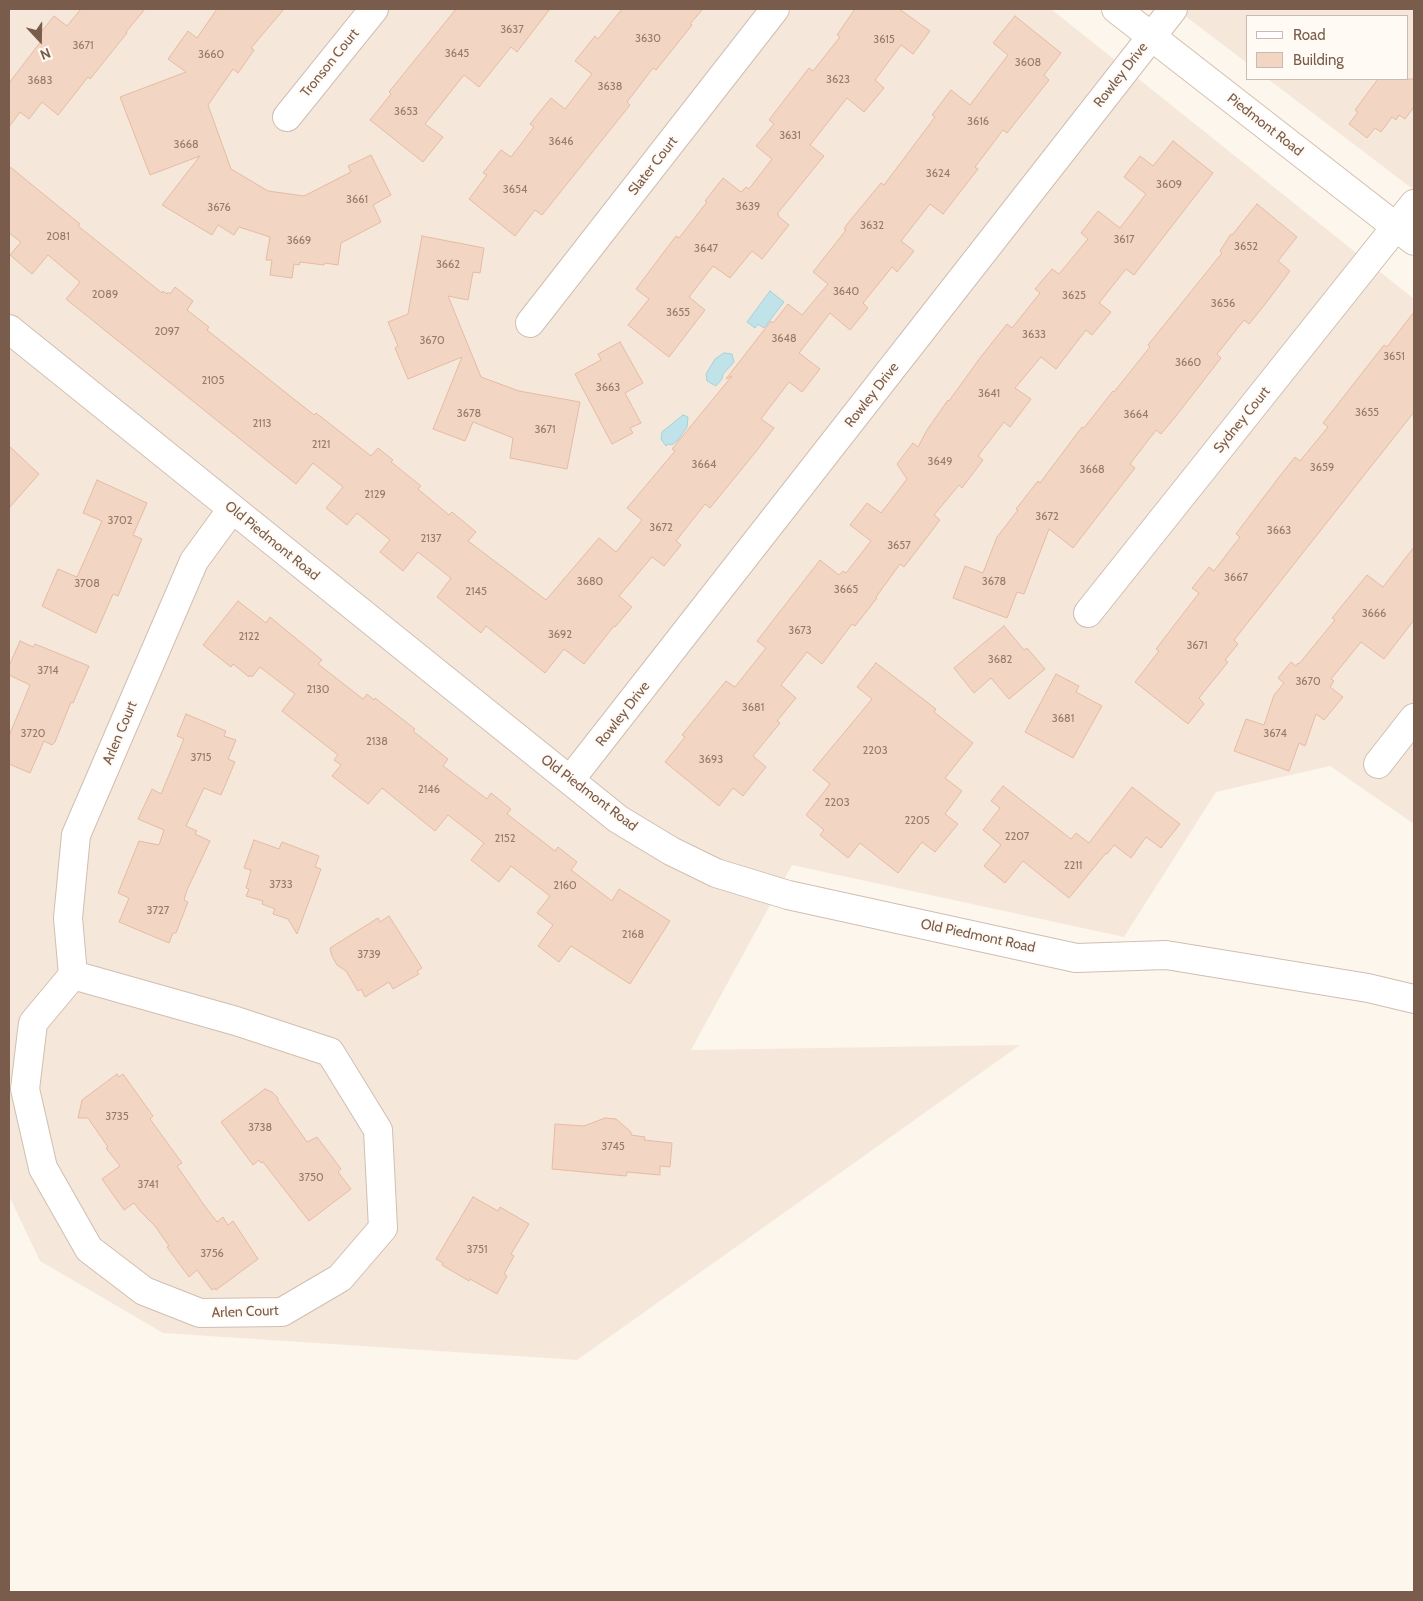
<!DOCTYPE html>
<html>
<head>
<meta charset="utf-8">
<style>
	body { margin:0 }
	#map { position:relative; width:1423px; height:1601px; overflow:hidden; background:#fdf6ec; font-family:Cabin,sans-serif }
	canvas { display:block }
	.frame { position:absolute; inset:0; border:10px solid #7a5c4d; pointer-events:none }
	.legend { position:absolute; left:1246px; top:15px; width:162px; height:65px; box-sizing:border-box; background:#fffaf3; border:1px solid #cabbb1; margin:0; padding:6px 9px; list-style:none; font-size:15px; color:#7a5c4d }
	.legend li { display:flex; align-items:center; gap:10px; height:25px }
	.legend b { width:25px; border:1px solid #cabbb1 }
	.north { position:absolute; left:15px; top:15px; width:50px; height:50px; -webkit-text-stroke:4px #fffaf3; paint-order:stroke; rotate:159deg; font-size:14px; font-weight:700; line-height:20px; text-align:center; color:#7a5c4d }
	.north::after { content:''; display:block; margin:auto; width:18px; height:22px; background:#7a5c4d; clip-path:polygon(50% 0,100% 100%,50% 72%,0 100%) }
</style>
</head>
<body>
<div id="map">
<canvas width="1423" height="1601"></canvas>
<div class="frame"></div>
<ul class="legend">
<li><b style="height:6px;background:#fff"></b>Road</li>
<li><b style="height:14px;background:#f3d5c3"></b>Building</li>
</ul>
<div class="north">N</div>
</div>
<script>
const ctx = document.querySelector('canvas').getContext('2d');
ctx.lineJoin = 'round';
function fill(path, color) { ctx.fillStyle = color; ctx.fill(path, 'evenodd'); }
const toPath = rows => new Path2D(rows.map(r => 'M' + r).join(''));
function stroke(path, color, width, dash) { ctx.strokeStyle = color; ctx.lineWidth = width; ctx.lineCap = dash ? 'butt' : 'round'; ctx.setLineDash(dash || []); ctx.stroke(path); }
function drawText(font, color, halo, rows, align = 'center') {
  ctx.font = font + ' Cabin,sans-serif'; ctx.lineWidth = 4; ctx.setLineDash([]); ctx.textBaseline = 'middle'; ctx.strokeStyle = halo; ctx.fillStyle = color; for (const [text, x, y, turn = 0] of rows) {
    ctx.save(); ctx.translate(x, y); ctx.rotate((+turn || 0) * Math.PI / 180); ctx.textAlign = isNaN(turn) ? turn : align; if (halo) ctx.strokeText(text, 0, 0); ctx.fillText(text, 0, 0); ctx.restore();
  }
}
fill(toPath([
	[9,9,1051,9,1414,299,1414,824,1330,766,1216,792,1124,937,792,865,691,1050,1020,1045,577,1360,163,1333,40,1261,9,1196],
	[1176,9,1414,9,1414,190,1268,79,1407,79,1407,16,1247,16,1247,63]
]), '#f5e8da');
const water = toPath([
	[770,291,784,302,764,328,758,324,755,328,747,322,770,291],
	[724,353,732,354,734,362,723,374,722,379,716,386,707,381,706,374,715,359,724,353],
	[683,415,688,417,687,427,678,440,672,445,668,444,666,446,661,439,662,432,683,415]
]);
fill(water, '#bfe3e8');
stroke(water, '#a5d3da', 1);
const building = toPath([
	[81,9,145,9,126,32,127,33,90,79,88,77,58,115,42,102,29,119,20,112,9,127,9,83,42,40,37,37,54,16,67,26,81,9],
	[217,9,284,9,251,48,254,50,238,73,233,69,208,105,231,169,268,191,304,196,351,172,348,166,371,155,391,195,373,205,381,222,341,243,338,265,325,263,324,265,300,262,299,265,294,264,292,278,270,275,272,260,266,260,270,237,239,227,234,235,218,225,212,235,162,205,200,156,150,175,120,97,186,72,168,59,188,31,197,38,217,9],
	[456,9,550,9,517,52,511,47,479,87,464,75,425,124,443,137,423,162,370,120,391,94,389,92,456,9],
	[622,9,703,9,690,24,692,25,656,70,653,68,627,102,630,105,542,215,535,210,515,236,469,199,487,175,483,173,501,150,511,157,534,127,530,124,551,98,565,109,592,74,575,61,595,36,598,39,622,9],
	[855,9,899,9,930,31,913,54,901,45,875,80,884,88,864,112,847,98,810,145,824,156,777,214,779,215,778,216,789,225,762,259,752,251,730,278,713,266,689,297,705,310,669,357,628,325,649,299,636,289,676,236,679,238,707,202,705,201,723,178,741,192,746,187,749,189,772,159,756,146,774,124,769,120,809,68,813,71,840,37,837,35,855,9],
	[1015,16,1061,53,1044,75,1049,80,1007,133,1003,130,975,167,978,169,943,214,930,204,901,241,914,251,897,272,892,267,863,303,868,308,850,330,830,313,799,353,820,369,802,392,789,382,761,419,774,428,758,449,710,508,705,504,676,541,681,545,664,566,652,557,619,596,632,607,615,627,614,626,584,664,564,649,545,673,486,626,481,633,437,597,451,578,418,552,403,571,380,552,390,540,357,513,347,525,326,508,343,487,313,463,296,484,66,299,80,282,48,255,32,274,10,255,21,242,9,233,9,166,80,224,78,226,162,293,163,291,167,294,168,292,170,294,175,287,193,301,187,310,209,327,207,330,314,415,316,413,371,456,378,448,393,460,391,462,421,486,418,489,449,515,452,512,476,532,468,541,546,600,599,538,616,552,642,520,627,508,675,451,672,449,732,376,726,379,771,321,773,323,788,304,802,315,828,284,813,272,846,230,844,229,848,223,881,183,884,185,935,117,932,115,951,90,970,105,1008,55,993,43,1015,16],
	[1378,79,1414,79,1414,107,1405,119,1399,115,1396,120,1392,117,1381,132,1375,128,1367,138,1349,124,1358,112,1355,110,1378,79],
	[1173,141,1213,173,1134,275,1126,269,1099,303,1111,312,1092,335,1086,330,1056,369,1041,357,1015,388,1031,399,1010,427,1004,422,978,456,983,460,962,488,959,485,934,515,940,520,904,567,900,564,876,597,877,598,855,626,852,624,822,664,807,652,781,685,796,698,777,721,780,723,753,756,766,767,743,796,733,788,719,806,665,762,685,737,682,735,726,681,735,687,766,648,757,641,820,560,839,575,843,571,846,573,871,541,850,525,867,503,881,513,907,479,897,464,913,443,918,447,927,430,948,400,949,401,980,358,1007,324,1012,328,1040,293,1035,289,1052,269,1059,274,1088,239,1081,233,1098,211,1120,228,1146,194,1124,177,1140,156,1153,166,1173,141],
	[1257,204,1297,237,1278,261,1290,271,1266,303,1249,324,1244,320,1217,354,1221,358,1176,416,1161,434,1156,430,1130,464,1135,468,1073,548,1049,529,1024,594,1017,592,1007,618,953,598,965,566,983,573,997,537,1018,510,1016,509,1038,481,1040,483,1082,427,1084,428,1113,391,1114,392,1150,347,1148,345,1222,253,1220,251,1231,234,1232,235,1257,204],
	[422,236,484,248,480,273,473,272,468,300,448,296,481,377,519,391,580,402,567,469,510,458,513,438,473,422,465,441,433,429,462,357,408,379,395,348,398,346,388,322,408,314,422,236],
	[1414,312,1414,412,1234,640,1238,644,1225,660,1228,662,1199,698,1204,704,1188,724,1135,682,1159,651,1156,649,1199,593,1192,588,1209,567,1214,571,1240,537,1236,534,1279,477,1295,457,1300,461,1328,427,1323,423,1384,345,1387,347,1414,312],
	[620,342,643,383,625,393,641,423,630,428,633,433,612,444,575,374,601,360,598,354,620,342],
	[9,446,39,474,9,508,9,446],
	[97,480,147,503,133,535,142,539,118,596,113,594,96,633,42,606,58,569,77,577,102,521,83,513,97,480],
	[1414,547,1414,620,1384,659,1361,642,1331,679,1334,681,1330,687,1343,697,1324,720,1316,714,1305,746,1299,743,1289,771,1234,751,1246,719,1264,725,1274,695,1284,683,1278,678,1291,662,1296,666,1298,663,1299,664,1335,620,1332,618,1367,575,1383,587,1414,547],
	[238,601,266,623,270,617,322,660,318,664,363,699,367,694,374,700,375,698,415,729,413,731,448,759,443,766,487,799,491,793,511,809,507,814,555,851,558,847,577,862,571,870,612,901,619,889,670,921,630,984,571,946,559,962,538,946,553,925,537,913,550,896,511,866,499,882,471,860,484,843,448,815,435,831,382,788,368,804,332,776,341,765,334,760,338,755,282,711,295,694,260,667,252,677,250,675,249,677,233,664,231,667,203,645,238,601],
	[1004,626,1024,650,1027,648,1045,669,1009,699,991,678,974,693,954,668,1004,626],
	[20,641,33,647,35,644,89,666,73,703,71,702,55,742,52,745,44,741,30,773,9,764,9,736,30,685,9,675,9,666,20,641],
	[876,663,936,709,934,712,973,743,945,778,962,791,945,814,958,824,935,852,922,842,898,873,860,843,848,858,820,835,824,830,806,815,830,784,813,770,872,699,857,687,876,663],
	[1056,674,1079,686,1076,692,1102,706,1073,758,1025,732,1056,674],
	[186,714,226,731,224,736,236,740,228,759,235,762,221,795,204,788,186,826,197,831,195,834,210,841,187,890,184,900,188,902,176,933,173,933,169,943,119,922,129,898,118,893,139,841,159,845,164,830,138,819,152,789,161,794,184,739,177,736,186,714],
	[1003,786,1071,839,1076,833,1089,843,1132,787,1180,824,1161,848,1146,837,1131,858,1114,845,1107,854,1106,853,1069,898,1023,861,1005,883,984,866,1001,845,983,830,1000,808,991,801,1003,786],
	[254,840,279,849,282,842,319,856,315,867,321,869,297,934,288,919,273,914,275,909,262,904,263,901,246,896,249,889,246,888,251,870,244,868,254,840],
	[389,916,422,968,417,971,419,974,393,989,389,982,365,997,361,989,358,991,346,971,337,965,332,956,330,948,378,918,380,922,389,916],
	[117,1074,119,1077,123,1074,153,1116,150,1119,182,1163,177,1166,204,1205,217,1222,223,1217,228,1225,233,1221,258,1259,216,1290,215,1288,212,1290,197,1270,189,1277,167,1247,169,1246,155,1226,141,1212,134,1203,124,1210,102,1179,120,1166,106,1148,108,1147,88,1118,78,1118,82,1100,117,1074],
	[265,1089,272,1092,278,1098,278,1101,307,1142,317,1137,341,1169,338,1172,351,1189,309,1221,263,1162,261,1163,259,1160,253,1165,221,1122,265,1089],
	[605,1118,616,1119,631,1132,631,1135,645,1137,644,1140,672,1143,670,1167,660,1166,660,1175,627,1172,626,1176,552,1169,555,1124,584,1126,605,1118],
	[473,1197,498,1211,500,1207,529,1224,511,1254,514,1256,504,1274,507,1276,497,1294,470,1279,469,1281,442,1265,443,1263,436,1259,473,1197]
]);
fill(building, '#f3d5c3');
stroke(building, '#e6bba3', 1);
const street = toPath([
	[287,117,374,9],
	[530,323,775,9],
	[9,329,618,819,671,851,716,873,788,895,1076,958,1166,955,1368,988,1414,999],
	[1088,613,1414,204],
	[1378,764,1414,718],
	[570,780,1173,9],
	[73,975,33,1023,25,1089,43,1168,89,1249,144,1291,200,1313,282,1312,340,1278,383,1228,378,1130,330,1052,236,1021,73,975,68,918,76,835,194,561,232,509]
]);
const secondary = toPath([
	[1116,9,1414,241]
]);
stroke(street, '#d1beb0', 30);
stroke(secondary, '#d6c0b0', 30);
stroke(street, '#fff', 28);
stroke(secondary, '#fff', 28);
drawText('11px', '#987a6a', null, [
	["3637",512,30],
	["3630",648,39],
	["3615",884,40],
	["3671",83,46],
	["3645",457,54],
	["3660",211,55],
	["3608",1028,63],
	["3623",838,80],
	["3683",40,81],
	["3638",610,87],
	["3653",406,112],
	["3616",978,122],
	["3631",790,136],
	["3646",561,142],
	["3668",186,145],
	["3624",938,174],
	["3609",1169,185],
	["3654",515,190],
	["3661",357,200],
	["3639",748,207],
	["3676",219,208],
	["3632",872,226],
	["2081",58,237],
	["3617",1124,240],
	["3669",299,241],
	["3652",1246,247],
	["3647",706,249],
	["3662",448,265],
	["3640",846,292],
	["2089",105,295],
	["3625",1074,296],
	["3656",1223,304],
	["3655",678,313],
	["2097",167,332],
	["3633",1034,335],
	["3648",784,339],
	["3670",432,341],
	["3651",1394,357],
	["3660",1188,363],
	["2105",213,381],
	["3663",608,388],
	["3641",989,394],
	["3655",1367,413],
	["3678",469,414],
	["3664",1136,415],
	["2113",262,424],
	["3671",545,430],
	["2121",321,445],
	["3649",940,462],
	["3664",704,465],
	["3659",1322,468],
	["3668",1092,470],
	["2129",375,495],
	["3672",1047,517],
	["3702",120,521],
	["3672",661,528],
	["3663",1279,531],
	["2137",431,539],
	["3657",899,546],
	["3667",1236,578],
	["3680",590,582],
	["3678",994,582],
	["3708",87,584],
	["3665",846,590],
	["2145",476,592],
	["3666",1374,614],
	["3673",800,631],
	["3692",560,635],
	["2122",249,637],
	["3671",1197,646],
	["3682",1000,660],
	["3714",48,671],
	["3670",1308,682],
	["2130",318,690],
	["3681",753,708],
	["3681",1063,719],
	["3720",33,734],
	["3674",1275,734],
	["2138",377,742],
	["2203",875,751],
	["3715",201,758],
	["3693",711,760],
	["2146",429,790],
	["2203",837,803],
	["2205",917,821],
	["2207",1017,837],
	["2152",505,839],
	["2211",1073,866],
	["3733",281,885],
	["2160",565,886],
	["3727",158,911],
	["2168",633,935],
	["3739",369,955],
	["3735",117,1117],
	["3738",260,1128],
	["3745",613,1147],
	["3750",311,1178],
	["3741",148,1185],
	["3751",477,1250],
	["3756",212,1254]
]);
drawText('14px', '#7a5c4d', '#fffaf3', [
	["Tronson Court",330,63,-51],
	["Rowley Drive",1121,75,-52],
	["Piedmont Road",1265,125,38],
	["Slater Court",653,166,-52],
	["Rowley Drive",872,395,-52],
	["Sydney Court",1242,420,-51],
	["Old Piedmont Road",272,541,39],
	["Rowley Drive",623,714,-52],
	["Arlen Court",120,733,-67],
	["Old Piedmont Road",589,793,37],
	["Old Piedmont Road",978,936,12],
	["Arlen Court",245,1312,-2]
]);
</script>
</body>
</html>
